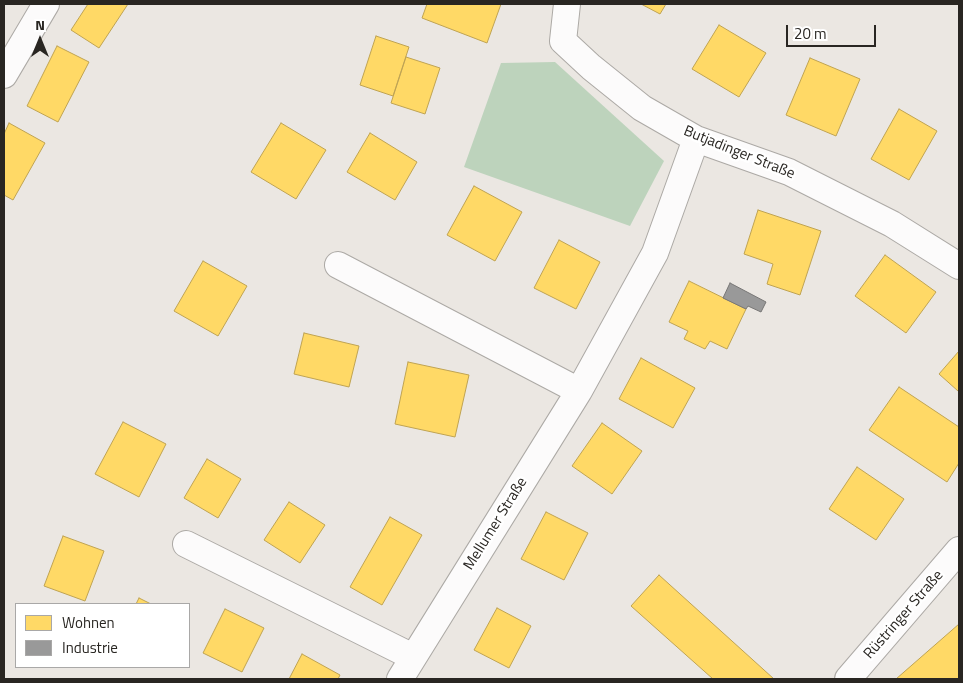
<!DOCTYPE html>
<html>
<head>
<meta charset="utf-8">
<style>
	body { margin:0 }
	#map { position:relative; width:963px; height:683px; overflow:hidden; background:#ebe7e2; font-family:"Titillium Web",sans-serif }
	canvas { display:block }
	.frame { position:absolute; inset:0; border:5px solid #292622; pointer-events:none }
	.legend { position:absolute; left:15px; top:603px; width:175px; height:65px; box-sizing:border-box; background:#fff; border:1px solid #a9a8a7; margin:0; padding:6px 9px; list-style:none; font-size:15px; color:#292622 }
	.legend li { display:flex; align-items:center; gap:10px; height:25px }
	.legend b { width:25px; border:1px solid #a9a8a7 }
	.north { position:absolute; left:15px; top:15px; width:50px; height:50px; -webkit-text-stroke:4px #fff; paint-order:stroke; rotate:0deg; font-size:14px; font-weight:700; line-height:20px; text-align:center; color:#292622 }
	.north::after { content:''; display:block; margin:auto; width:18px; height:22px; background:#292622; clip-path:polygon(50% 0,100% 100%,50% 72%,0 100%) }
	.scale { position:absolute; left:786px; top:25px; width:90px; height:22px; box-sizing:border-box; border:2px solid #292622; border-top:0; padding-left:6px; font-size:15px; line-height:18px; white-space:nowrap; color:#292622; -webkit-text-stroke:4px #fff; paint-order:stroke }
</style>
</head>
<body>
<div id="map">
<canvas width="963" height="683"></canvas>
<div class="frame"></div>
<ul class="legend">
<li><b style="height:14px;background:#ffd966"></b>Wohnen</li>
<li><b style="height:14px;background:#999"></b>Industrie</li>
</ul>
<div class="north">N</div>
<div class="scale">20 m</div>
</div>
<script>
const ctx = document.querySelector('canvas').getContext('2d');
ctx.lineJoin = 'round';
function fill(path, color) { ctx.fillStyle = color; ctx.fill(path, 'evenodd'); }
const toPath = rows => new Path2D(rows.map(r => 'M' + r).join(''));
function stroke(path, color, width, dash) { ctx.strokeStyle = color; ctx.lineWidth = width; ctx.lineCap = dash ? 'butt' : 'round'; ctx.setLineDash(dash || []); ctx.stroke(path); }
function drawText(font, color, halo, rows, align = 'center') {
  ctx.font = font + ' "Titillium Web",sans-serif'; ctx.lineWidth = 5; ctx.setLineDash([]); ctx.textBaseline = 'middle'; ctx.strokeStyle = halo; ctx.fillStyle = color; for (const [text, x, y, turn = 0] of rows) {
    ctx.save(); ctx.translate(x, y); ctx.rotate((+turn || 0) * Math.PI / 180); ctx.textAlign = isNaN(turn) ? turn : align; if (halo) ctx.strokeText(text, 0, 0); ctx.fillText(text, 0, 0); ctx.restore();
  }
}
fill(toPath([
	[555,62,664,161,630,226,464,167,501,63]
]), '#bdd3bc');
const homes = toPath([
	[88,4,128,4,99,48,71,30,88,4],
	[427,4,501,4,487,43,422,18,427,4],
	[641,4,666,4,660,14,641,4],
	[719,25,766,53,739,97,692,69,719,25],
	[376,36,409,47,393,96,360,85,376,36],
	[57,46,89,62,58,122,27,106,57,46],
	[406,57,440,68,425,114,391,103,406,57],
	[810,58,860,79,836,136,786,115,810,58],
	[899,109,937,131,909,180,871,159,899,109],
	[9,123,45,143,13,200,4,195,4,134,9,123],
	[281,123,326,150,296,199,251,172,281,123],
	[370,133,417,162,395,200,347,172,370,133],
	[474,186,522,212,495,261,447,235,474,186],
	[758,210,821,231,800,295,767,284,773,264,744,254,758,210],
	[559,240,600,262,576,309,534,288,559,240],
	[885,255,936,292,906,333,855,296,885,255],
	[203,261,247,286,218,336,174,311,203,261],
	[689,281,746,309,727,349,710,341,705,349,684,339,688,331,669,322,689,281],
	[304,333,359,346,349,387,294,374,304,333],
	[959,351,959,389,958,391,939,374,959,351],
	[641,358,695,388,673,428,619,399,641,358],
	[408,362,469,375,455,437,395,424,408,362],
	[899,387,959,427,959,463,947,482,869,430,899,387],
	[123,422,166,444,139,497,95,474,123,422],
	[602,423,642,451,612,494,572,466,602,423],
	[207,459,241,479,218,518,184,498,207,459],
	[857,467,904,499,876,540,829,509,857,467],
	[289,502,325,525,300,563,264,540,289,502],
	[546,512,588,533,564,580,521,559,546,512],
	[390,517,422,535,382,605,350,587,390,517],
	[63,536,104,551,85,601,44,586,63,536],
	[659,575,774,679,713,679,631,606,659,575],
	[139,598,151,604,136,604,139,598],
	[497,608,531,626,509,668,474,650,497,608],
	[225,609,264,628,242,672,203,653,225,609],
	[959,624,959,679,896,679,959,624],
	[302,654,340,675,338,679,289,679,302,654]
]);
fill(homes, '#ffd966');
stroke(homes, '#bfa352', 1);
const industry = toPath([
	[730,283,766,302,761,312,748,306,746,309,723,298,730,283]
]);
fill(industry, '#999');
stroke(industry, '#777675', 1);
const minor = toPath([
	[567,4,563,41,591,67,642,108,696,139,789,172,892,224,959,266],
	[4,75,46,4],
	[338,265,579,391],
	[186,544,413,657],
	[400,679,579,391,655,253,696,139],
	[848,679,959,550]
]);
stroke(minor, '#aca9a5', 28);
stroke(minor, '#fcfbfb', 26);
drawText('15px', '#292622', '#fff', [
	["Butjadinger Straße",739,153,22],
	["Mellumer Straße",496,524,-58],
	["Rüstringer Straße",904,615,-49]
]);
</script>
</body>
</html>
